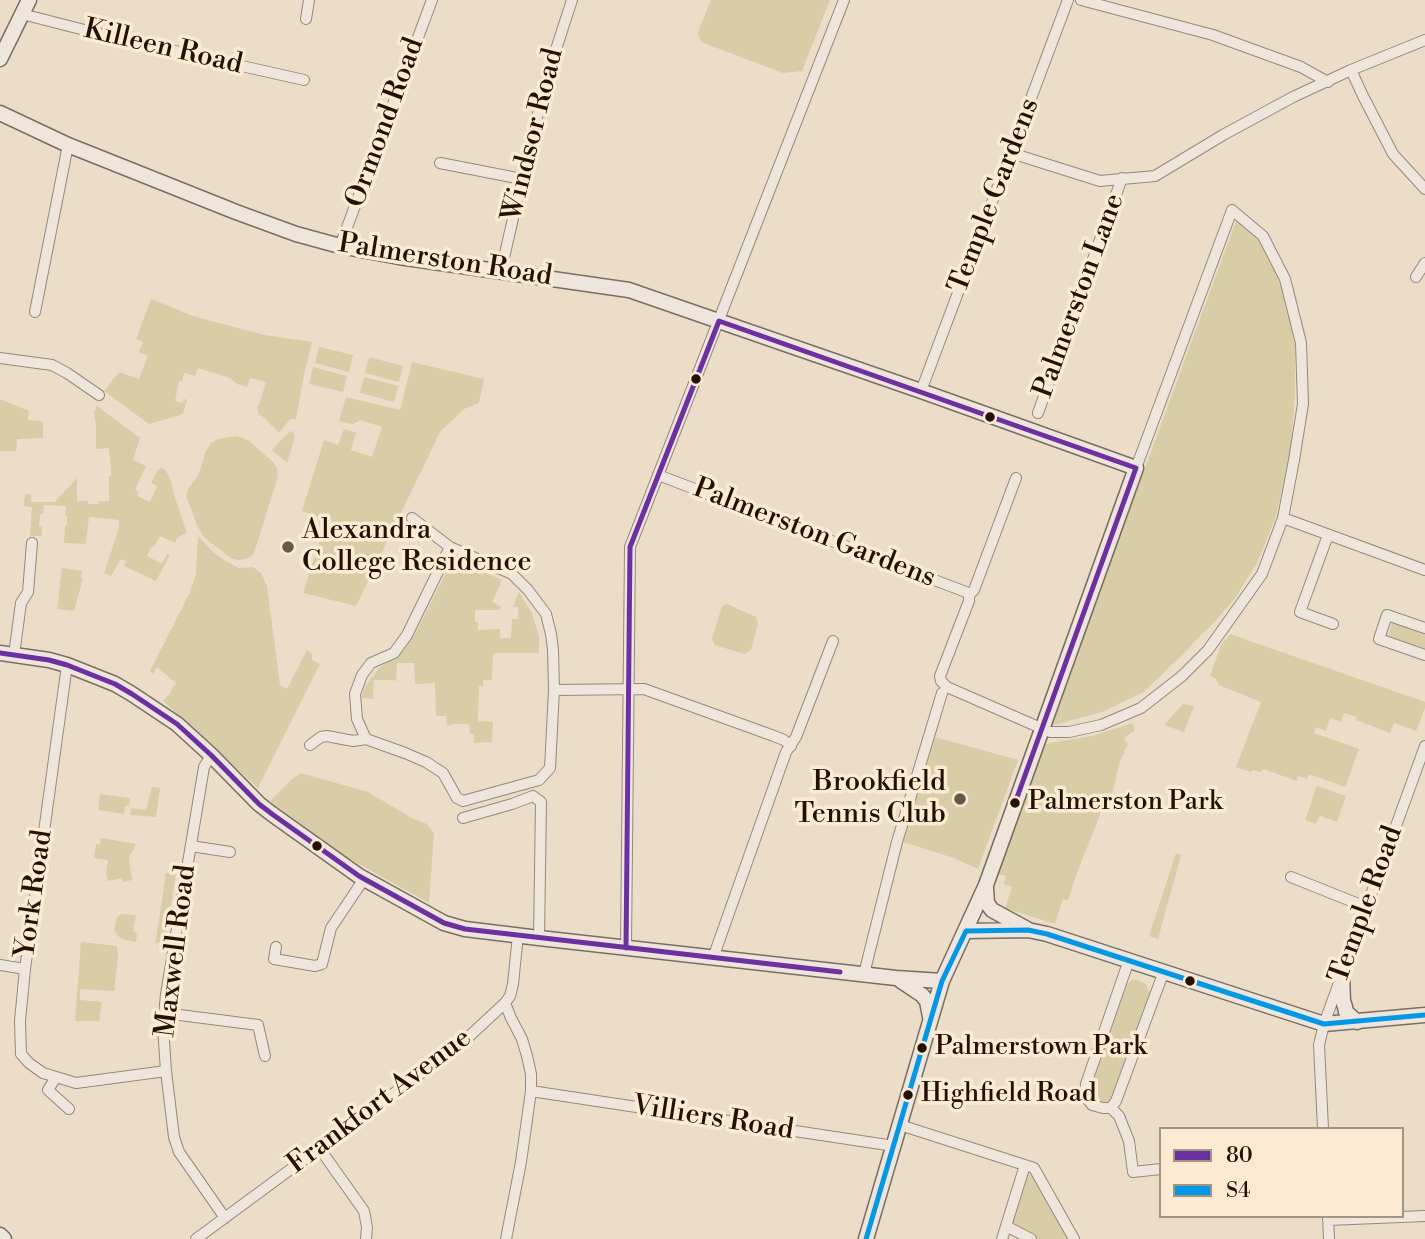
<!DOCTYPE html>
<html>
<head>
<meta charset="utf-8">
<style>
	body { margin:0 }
	#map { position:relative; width:1425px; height:1239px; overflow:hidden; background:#ecddc9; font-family:"Libre Bodoni",serif }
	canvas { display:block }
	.legend { position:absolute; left:1159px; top:1127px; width:245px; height:91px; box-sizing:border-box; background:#fcebd2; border:2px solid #a59480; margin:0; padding:9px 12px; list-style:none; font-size:21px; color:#231105 }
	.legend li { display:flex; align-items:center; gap:14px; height:35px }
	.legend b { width:35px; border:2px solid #a59480 }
</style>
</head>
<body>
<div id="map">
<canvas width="1425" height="1239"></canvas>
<ul class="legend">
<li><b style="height:9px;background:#6c30a1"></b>80</li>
<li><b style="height:9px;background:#0497e6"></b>S4</li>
</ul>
</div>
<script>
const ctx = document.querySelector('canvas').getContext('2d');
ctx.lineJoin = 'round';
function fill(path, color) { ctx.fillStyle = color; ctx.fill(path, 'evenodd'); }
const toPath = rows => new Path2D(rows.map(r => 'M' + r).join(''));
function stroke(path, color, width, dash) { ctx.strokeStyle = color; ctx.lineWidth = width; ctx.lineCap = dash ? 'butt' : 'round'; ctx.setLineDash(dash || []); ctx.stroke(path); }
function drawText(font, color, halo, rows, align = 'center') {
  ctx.font = font + ' "Libre Bodoni",serif'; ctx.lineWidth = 7; ctx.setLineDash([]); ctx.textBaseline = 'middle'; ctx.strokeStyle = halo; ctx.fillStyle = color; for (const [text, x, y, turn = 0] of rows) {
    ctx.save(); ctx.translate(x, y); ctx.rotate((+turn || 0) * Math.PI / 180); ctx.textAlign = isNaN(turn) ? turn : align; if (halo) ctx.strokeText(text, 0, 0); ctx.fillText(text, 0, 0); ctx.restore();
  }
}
fill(toPath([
	[711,0,830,0,802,71,783,73,701,42,698,34,699,29],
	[1236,221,1242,222,1261,239,1278,278,1288,308,1295,344,1295,393,1291,451,1276,516,1257,563,1235,598,1217,619,1179,658,1142,693,1102,712,1050,726],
	[151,299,196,317,265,335,312,342,304,375,296,419,290,419,279,433,261,415,259,416,257,406,259,405,266,382,250,378,247,387,237,384,230,378,198,368,195,376,184,373,182,381,179,381,175,401,183,403,184,399,187,400,183,414,170,418,149,424,104,391,119,372,139,379,148,356,139,352,143,342,136,339],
	[319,347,353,355,349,372,315,363],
	[369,357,403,366,399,382,365,373],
	[412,362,484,379,479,403,464,409,440,432,356,606,303,593,322,534,337,538,342,524,302,511,324,440,338,445,344,429,356,433,351,450,372,457,382,427,361,420,353,424,339,421,346,397,400,410],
	[313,367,347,376,343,392,309,384],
	[364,377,398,386,394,402,360,393],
	[0,399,29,411,28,420,43,421,43,438,17,439,16,451,0,451],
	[97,406,140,438,133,460,146,466,135,490,139,492,137,496,150,502,157,486,151,483,158,469,161,468,164,469,168,474,173,488,174,495,187,533,178,537,175,543,160,536,154,547,151,547,147,556,162,564,167,554,170,555,156,581,124,566,126,561,121,559,111,576,104,573,119,528,119,520,89,517,86,544,64,543,65,526,67,526,67,516,65,516,66,506,44,505,43,514,40,514,39,526,42,527,42,536,30,536,32,507,24,506,25,494,31,495,31,502,55,502,77,478,77,501,88,501,88,504,99,504,99,501,109,501,109,476,111,476,111,469,109,448,96,449,96,424,94,412],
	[290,431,293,432,295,437,287,463,272,450],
	[237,436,248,440,273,462,277,468,278,476,256,547,252,556,245,559,238,560,230,558,203,536,197,525,186,496,189,487,198,476,206,451,211,443,218,439],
	[198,536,214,553,226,561,239,568,253,567,261,573,267,586,280,685,287,689,307,650,312,654,312,660,320,664,258,788,163,701,170,694,172,688,176,683,157,667,153,674,150,671,190,592,196,574],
	[460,561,502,580,492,602,502,607,498,610,475,610,475,622,478,622,478,630,500,629,500,638,511,638,512,619,518,619,518,607,513,607,519,592,532,613,539,637,539,653,493,653,492,680,483,680,483,686,479,686,478,721,493,722,492,742,474,743,474,734,470,734,469,724,452,724,447,726,446,716,436,716,435,683,415,684,414,663,397,663,396,681,392,680,374,680,373,699,361,698,364,688,379,668,399,654,415,634,450,565,454,562],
	[62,568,82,571,81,577,83,578,74,611,57,609],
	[727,604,756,617,758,624,751,650,744,654,715,645,712,639,722,606],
	[1393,621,1425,633,1425,651,1387,638],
	[1230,634,1425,702,1425,708,1416,731,1394,723,1390,733,1356,720,1357,717,1344,713,1341,722,1330,718,1326,731,1316,727,1314,733,1359,749,1345,787,1309,774,1307,779,1298,776,1297,781,1263,769,1261,772,1253,770,1251,772,1236,767,1261,702,1219,685,1215,678,1210,676,1221,645],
	[1183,704,1194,706,1184,732,1164,725],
	[1132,723,1135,730,1124,738,1128,744,1120,761,1108,811,1102,810,1078,870,1068,900,1063,899,1055,924,1005,908,1012,887,1004,884,1006,876,998,874,1045,744,1092,736],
	[935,737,1018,760,978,869,954,858,903,842],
	[301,773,368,792,412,818,427,824,434,833,429,903,348,858,270,801,292,779],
	[1317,786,1346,796,1337,822,1320,816,1316,824,1305,820],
	[152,787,160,788,156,817,130,815,131,808,146,810],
	[100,794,130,798,129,806,125,806,124,814,98,810],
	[101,838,136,844,129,858,132,880,123,882,122,878,108,881,106,875,108,860,94,858,96,844,100,845],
	[1176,853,1181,855,1158,939,1149,936],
	[166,873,176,874,165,941,156,943,155,946],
	[121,914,136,915,133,931,137,934,136,942,125,940,119,937,114,930,117,917],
	[81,942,117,946,118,957,114,991,80,989,80,1000,102,1002,99,1021,75,1021],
	[1134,979,1146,984,1150,993,1112,1099,1105,1104,1096,1101,1090,1093,1090,1086,1125,985],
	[1031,1174,1069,1239,1038,1239,1018,1229,1014,1225,1011,1220,1026,1175]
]), '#d8cda6');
const street = toPath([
	[1081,0,1213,35,1301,67,1328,82],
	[22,14,104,35,304,80],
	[306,19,309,0],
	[1351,70,1363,96,1393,154,1425,189],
	[1011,153,1100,181,1155,176,1223,135,1293,97,1351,70,1425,40],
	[440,163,522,179],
	[340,246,432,0],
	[501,271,522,179,547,77,572,0],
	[1416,277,1425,263],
	[35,312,68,145],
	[0,358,52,365,67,373,99,395],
	[921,391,1068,0],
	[1038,413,1122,178],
	[658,475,966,592,969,595,969,601,940,676,941,681,947,687,1050,732,1069,732,1101,725,1141,708,1182,676,1208,650,1262,574,1283,518,1294,460,1303,404,1301,343,1285,279,1263,236,1232,210,1136,468],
	[1283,518,1425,570],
	[1328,535,1300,612,1333,624],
	[969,595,974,590,1016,478],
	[1425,628,1387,615,1379,639,1425,655],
	[14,655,21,603,28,592,32,543],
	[67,665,25,969,20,1021,21,1054,29,1063,43,1073,76,1083,166,1071],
	[554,690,644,689,774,736,784,740,791,746],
	[366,739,357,719,355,694,362,675,371,663,394,653,407,635,450,547],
	[310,745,321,737,327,736,353,741,366,739,405,753,426,762,443,773,457,798,463,801,539,780,550,768,554,690,553,650,551,634,546,614,528,590,512,574,450,547,412,518],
	[211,755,204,767,166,994,163,1026,166,1071,174,1137,179,1152,225,1218],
	[463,818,512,804,533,796,541,802,539,938],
	[191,846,230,852],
	[1291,877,1366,907],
	[276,947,274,959,315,966,322,964,331,928,364,879],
	[626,948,630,547,844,0],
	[713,958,786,752,796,737,833,641],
	[1129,960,1086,1084,1085,1096,1092,1105,1103,1108,1111,1108,1116,1101,1164,971],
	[0,965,25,969],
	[864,974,897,842,942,693],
	[505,1003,511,1018,522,1039,527,1056,531,1074,531,1091,521,1162,506,1239],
	[164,1013,258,1025,265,1056],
	[56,1077,48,1090,69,1109],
	[531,1091,894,1146],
	[1111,1108,1119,1116,1129,1141,1133,1172,1161,1169],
	[900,1125,1034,1168,1074,1239],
	[1323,1129,1319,1045,1324,1024,1425,746],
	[320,1149,364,1211,367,1227,366,1239],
	[1328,1216,1329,1239],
	[1328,1220,1425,1216],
	[1006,1226,1031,1239],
	[196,1239,462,1043,505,1003,510,996,513,984,518,935],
	[1002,1239,1025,1165]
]);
const secondary = toPath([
	[0,59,29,0],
	[0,113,68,145,236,212,296,234,340,246,399,257,629,290,921,391,1136,468,986,885,942,981,866,1239],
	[0,653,49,660,67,665,115,684,132,694,177,724,211,755,259,804,272,814,359,876,444,923,465,929,539,938,896,978,942,981],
	[986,888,987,903,992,910,1027,929],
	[966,931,1028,930,1047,934,1324,1024,1425,1015],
	[1342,975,1343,1001,1345,1007,1346,1012,1357,1022],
	[901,981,922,995,927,1001,930,1017],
	[0,1235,4,1239]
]);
stroke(street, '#94897d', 12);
stroke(secondary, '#786e63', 17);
stroke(street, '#eee6dd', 10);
stroke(secondary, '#eee6dd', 14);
stroke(toPath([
	[0,653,49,660,67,665,115,684,132,694,177,724,211,755,259,804,272,814,359,876,444,923,465,929,840,972],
	[626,948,630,547,719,321,1136,468,1015,803]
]), '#6c30a1', 5);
stroke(toPath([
	[966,931,1028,930,1047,934,1324,1024,1425,1015],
	[866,1239,942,981,966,931]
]), '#0497e6', 5);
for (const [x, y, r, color] of [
	[696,379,6,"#231105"],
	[990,417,6,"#231105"],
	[288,547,7,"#69584a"],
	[960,799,7,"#69584a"],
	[1015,803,6,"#231105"],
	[317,846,6,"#231105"],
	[1190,981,6,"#231105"],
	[922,1048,6,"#231105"],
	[908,1095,6,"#231105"]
]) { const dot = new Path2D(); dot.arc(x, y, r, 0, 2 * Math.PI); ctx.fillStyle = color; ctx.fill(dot); stroke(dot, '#fcebd2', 2.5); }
drawText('26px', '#231105', '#fcebd2', [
	["Palmerston Park",1028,803],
	["Palmerstown Park",935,1048],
	["Highfield Road",921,1095]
], 'left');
drawText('28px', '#231105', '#fcebd2', [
	["Killeen Road",163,48,13],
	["Ormond Road",386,123,-70],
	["Windsor Road",534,135,-76],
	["Temple Gardens",995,196,-69],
	["Palmerston Road",445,261,9],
	["Palmerston Lane",1080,296,-70],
	["Palmerston Gardens",814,534,21],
	["York Road",35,894,-82],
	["Temple Road",1367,905,-70],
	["Maxwell Road",177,951,-83],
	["Frankfort Avenue",380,1102,-37],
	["Villiers Road",713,1119,9]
]);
drawText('28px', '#231105', '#fcebd2', [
	["Alexandra",302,531],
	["College Residence",302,563],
	["Brookfield",946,783,"right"],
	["Tennis Club",946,815,"right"]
], 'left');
</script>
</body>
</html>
